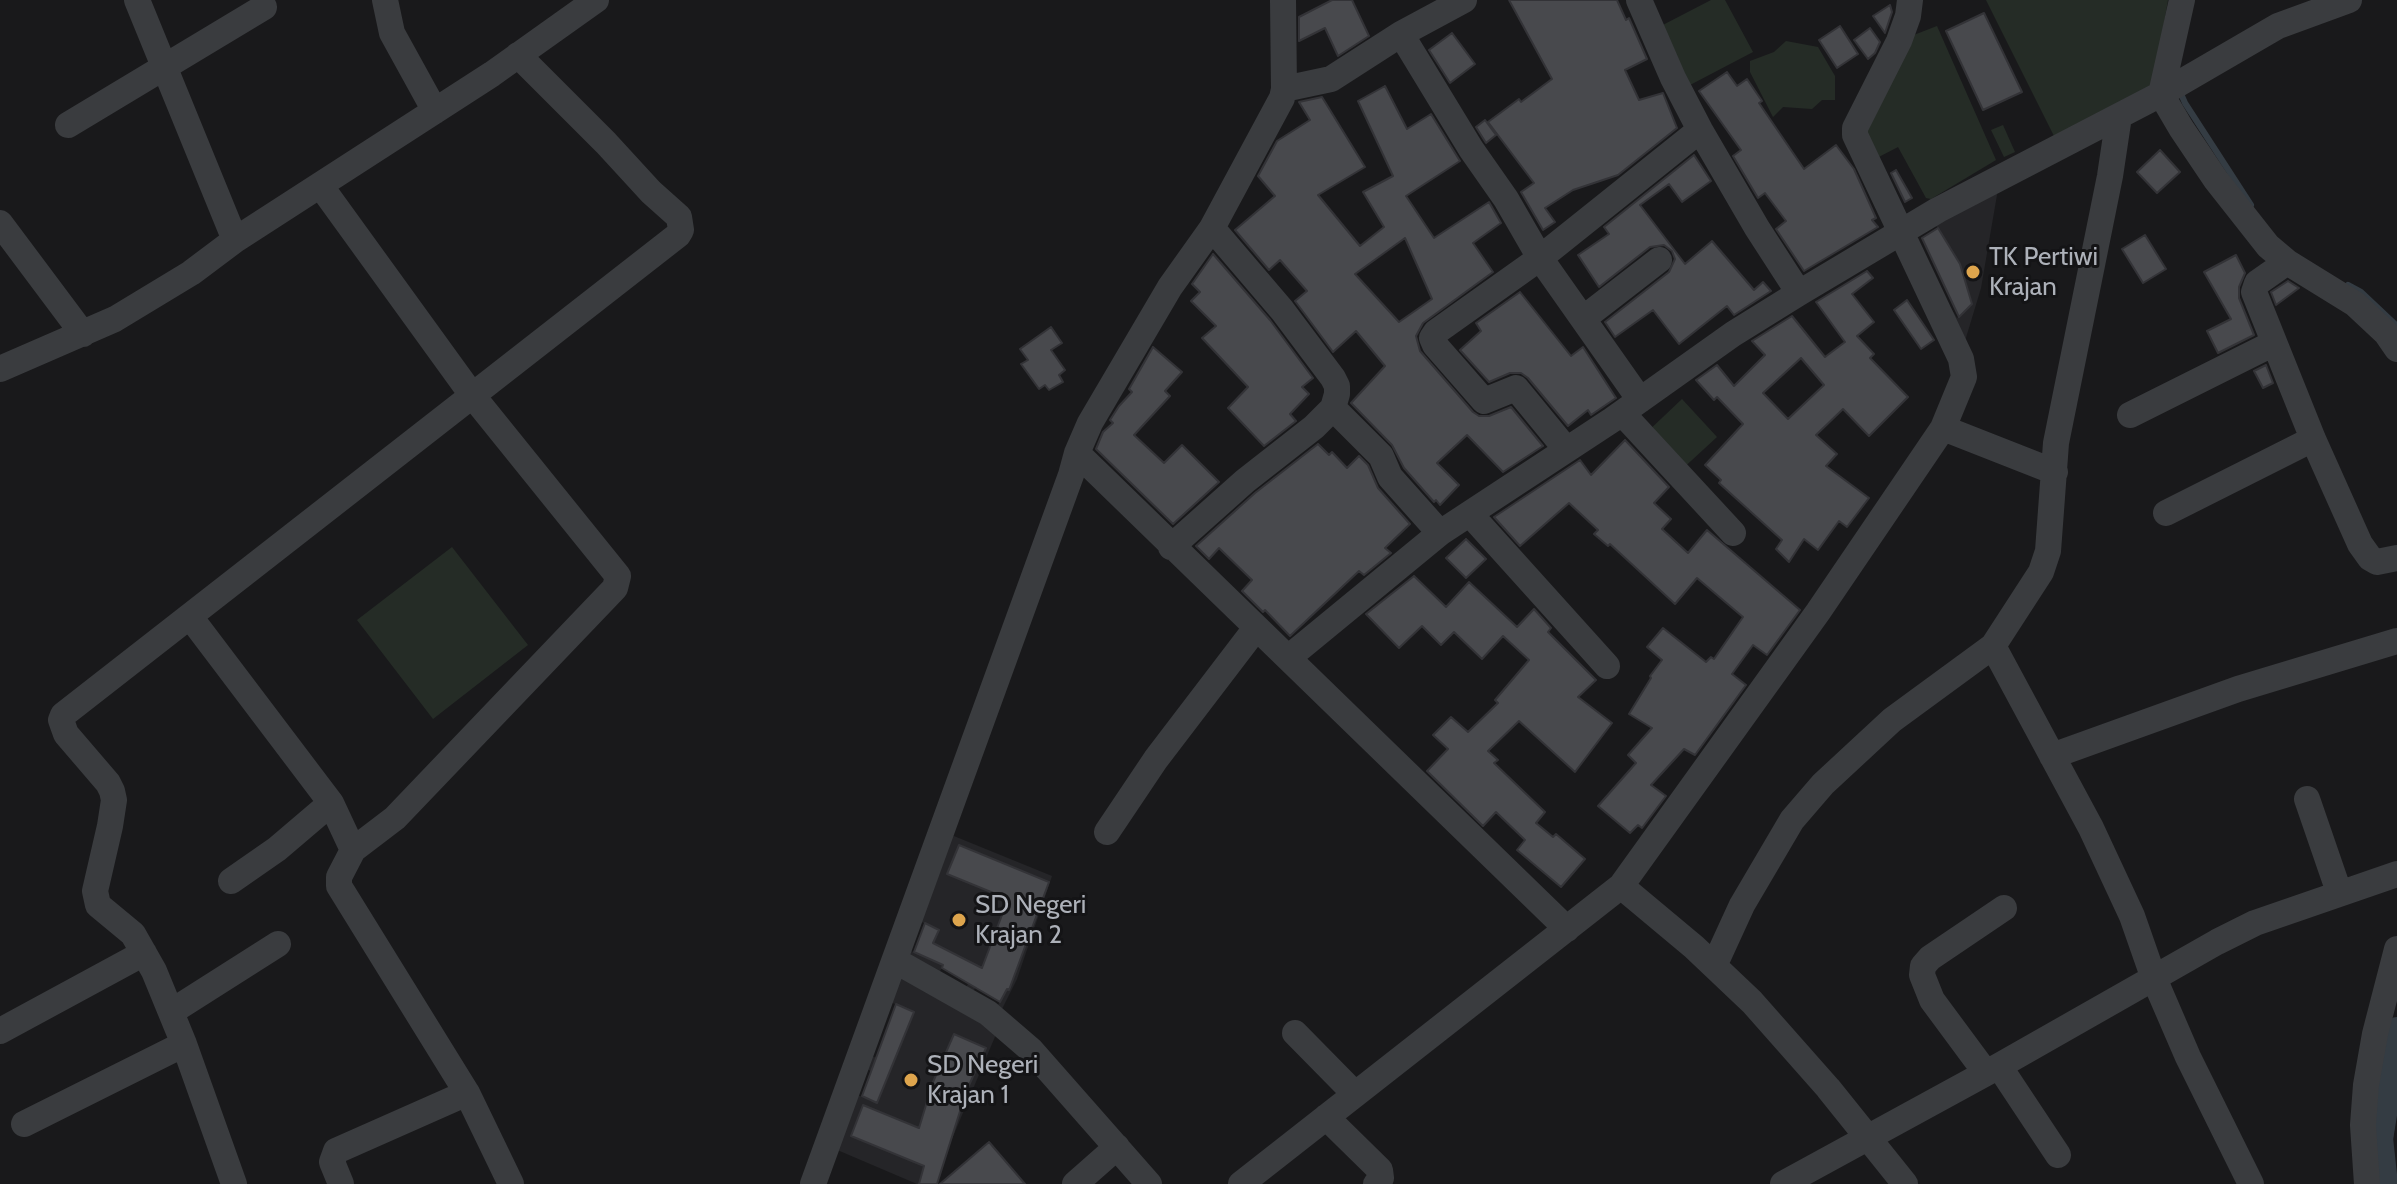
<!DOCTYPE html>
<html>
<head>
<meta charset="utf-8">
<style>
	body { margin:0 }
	canvas { display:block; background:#19191b }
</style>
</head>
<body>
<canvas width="2397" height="1184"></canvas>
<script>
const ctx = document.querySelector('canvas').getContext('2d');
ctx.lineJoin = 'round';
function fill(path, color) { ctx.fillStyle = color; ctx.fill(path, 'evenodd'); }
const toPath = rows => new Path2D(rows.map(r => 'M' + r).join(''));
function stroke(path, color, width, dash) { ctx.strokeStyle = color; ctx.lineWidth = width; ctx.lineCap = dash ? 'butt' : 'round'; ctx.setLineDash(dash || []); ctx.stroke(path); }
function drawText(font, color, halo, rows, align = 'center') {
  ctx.font = font + ' Cabin,sans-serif'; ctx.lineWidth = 6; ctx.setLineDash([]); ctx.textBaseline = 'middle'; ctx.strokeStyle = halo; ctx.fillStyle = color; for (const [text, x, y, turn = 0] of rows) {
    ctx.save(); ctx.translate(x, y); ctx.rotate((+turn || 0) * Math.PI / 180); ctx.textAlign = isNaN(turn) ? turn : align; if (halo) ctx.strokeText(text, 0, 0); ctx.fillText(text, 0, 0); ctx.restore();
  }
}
fill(toPath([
	[1998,189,1981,288,1965,341,1906,238],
	[1935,224,1960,264,1972,303,1957,318,1909,239],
	[944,832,1052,876,1017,979,1001,1011,894,957],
	[960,845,1049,881,1037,911,948,874],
	[1005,910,1035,922,1009,990,979,978],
	[915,919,939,930,927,958,902,947],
	[950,952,977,965,966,988,938,975],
	[979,982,1003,995,997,1007,972,993],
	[899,977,1002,1020,933,1184,924,1165,919,1183,922,1184,917,1184,828,1146],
	[890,1002,913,1011,892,1064,869,1055],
	[955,1034,986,1048,963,1096,933,1082],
	[864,1068,888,1078,877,1103,853,1093],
	[930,1095,962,1106,953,1133],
	[863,1106,922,1165,851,1136]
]), '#252528');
fill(toPath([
	[1711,0,1725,0,1753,52,1690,85,1659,27],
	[1986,0,2168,0,2155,76,2150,87,2057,142],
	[1937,26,1996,160,1931,199,1926,198,1898,147,1871,161,1859,131,1906,38],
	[1786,41,1818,47,1835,76,1835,100,1822,100,1812,109,1783,107,1773,117,1750,72,1750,61,1774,52],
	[2003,125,2015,152,2004,157,1991,130],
	[1682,399,1717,437,1679,472,1644,435],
	[452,547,528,645,433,719,357,620]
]), '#252c26');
stroke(toPath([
	[2179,89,2185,103,2251,205],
	[2348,285,2361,292,2397,326],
	[2390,1184,2389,1146,2397,1097]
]), '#343c43', 6);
stroke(toPath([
	[2387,1184,2382,1138,2397,1028]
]), '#343c43', 22);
const building = toPath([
	[1332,0,1352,0,1369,36,1338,56,1325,28,1299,41,1299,17,1332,0],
	[1509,0,1617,0,1626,20,1629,18,1647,59,1625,70,1639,100,1663,93,1677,128,1618,175,1573,190,1545,208,1555,222,1543,230,1521,192,1534,183,1488,122,1519,99,1521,102,1552,79,1509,0],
	[1890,5,1892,12,1885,33,1873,16,1890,5],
	[1984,13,2022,92,1983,110,1946,31,1984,13],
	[1840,26,1858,54,1837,68,1819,40,1840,26],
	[1870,28,1880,42,1875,53,1868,59,1854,40,1870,28],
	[1452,33,1475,64,1450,83,1429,50,1452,33],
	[1727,72,1737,86,1747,79,1762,101,1759,103,1804,169,1836,145,1854,169,1876,218,1872,220,1878,227,1804,271,1776,229,1786,221,1765,193,1758,198,1733,156,1741,150,1699,91,1727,72],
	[1385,86,1407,129,1431,114,1460,161,1406,196,1434,238,1489,202,1501,223,1473,243,1493,272,1423,323,1416,336,1420,351,1473,412,1479,416,1489,416,1511,407,1543,446,1503,472,1467,435,1437,463,1459,485,1440,505,1436,500,1434,502,1404,468,1392,445,1351,403,1385,366,1356,331,1333,352,1295,301,1307,291,1280,260,1269,270,1235,230,1275,196,1258,176,1277,141,1310,120,1299,102,1322,97,1365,167,1318,195,1360,246,1384,227,1363,192,1393,176,1358,101,1385,86],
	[1405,238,1432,299,1399,322,1355,274,1405,238],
	[1485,120,1496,135,1486,143,1476,127,1485,120],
	[2160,150,2180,172,2157,193,2137,172,2160,150],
	[1694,155,1711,181,1682,202,1669,184,1640,205,1685,264,1712,241,1754,290,1763,282,1771,291,1734,315,1727,306,1679,344,1653,310,1615,337,1605,322,1669,272,1675,259,1672,251,1664,245,1650,247,1599,287,1578,255,1609,234,1604,227,1694,155],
	[1896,170,1912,198,1905,202,1891,173,1896,170],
	[1938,228,1960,264,1972,304,1959,317,1922,238,1938,228],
	[2145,235,2166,269,2143,283,2122,249,2145,235],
	[1213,254,1270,320,1313,378,1302,387,1309,394,1290,414,1296,421,1264,446,1228,408,1248,387,1202,338,1216,326,1191,301,1200,292,1192,284,1213,254],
	[2236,255,2245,273,2239,287,2239,298,2254,335,2218,353,2207,331,2231,319,2204,272,2236,255],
	[1867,271,1873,278,1852,294,1874,322,1857,336,1874,354,1870,358,1908,397,1869,436,1843,409,1816,435,1837,454,1826,466,1869,498,1847,527,1839,521,1818,550,1804,539,1789,562,1776,549,1782,540,1719,483,1721,480,1705,465,1743,424,1717,397,1714,400,1696,380,1717,365,1734,386,1765,355,1752,341,1792,316,1825,357,1845,342,1816,302,1867,271],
	[1801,358,1824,385,1788,419,1763,393,1801,358],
	[2288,281,2299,288,2276,305,2271,292,2288,281],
	[1520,292,1571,356,1583,347,1616,398,1591,415,1588,410,1568,426,1528,378,1521,373,1510,373,1489,382,1460,350,1481,331,1476,323,1520,292],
	[1907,300,1934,340,1921,349,1894,310,1907,300],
	[1051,327,1062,343,1051,350,1065,370,1059,375,1063,382,1049,390,1045,385,1039,389,1021,364,1028,360,1020,349,1051,327],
	[1153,347,1182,372,1165,391,1170,396,1134,435,1164,463,1182,445,1219,482,1173,524,1096,449,1103,432,1113,423,1110,420,1119,406,1132,392,1129,389,1153,347],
	[2266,365,2273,383,2263,388,2254,371,2266,365],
	[1625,440,1669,487,1654,503,1671,519,1662,529,1688,553,1707,530,1800,610,1767,655,1753,645,1732,674,1746,685,1695,755,1684,749,1651,785,1666,796,1642,828,1638,825,1630,833,1598,806,1636,763,1628,755,1652,728,1629,714,1651,678,1650,676,1662,660,1647,647,1663,628,1706,662,1711,657,1714,659,1743,617,1697,578,1675,604,1610,544,1608,546,1594,534,1598,530,1569,503,1520,546,1494,517,1580,460,1591,475,1625,440],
	[1318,444,1329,455,1332,452,1347,468,1359,456,1368,465,1378,488,1410,524,1385,548,1391,553,1364,575,1359,571,1290,636,1265,610,1263,612,1242,591,1252,580,1219,548,1209,559,1196,546,1255,493,1318,444],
	[1466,539,1486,559,1466,578,1446,558,1466,539],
	[1414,576,1446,607,1469,582,1517,627,1534,609,1551,628,1548,632,1596,680,1578,697,1612,723,1575,772,1519,721,1488,751,1498,760,1494,763,1545,812,1536,823,1553,837,1556,834,1585,859,1561,887,1517,850,1525,840,1496,812,1483,826,1427,771,1448,749,1433,735,1451,717,1468,732,1498,703,1495,700,1529,660,1503,636,1482,659,1454,632,1441,645,1422,626,1399,648,1366,614,1414,576],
	[959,845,1049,882,1009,990,1007,989,1000,1002,942,968,943,965,914,952,925,923,939,930,933,943,982,968,1008,899,947,874,959,845],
	[896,1004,914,1012,877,1103,862,1096,896,1004],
	[954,1034,986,1048,960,1105,962,1105,937,1184,919,1184,924,1166,851,1136,863,1105,919,1128,933,1082,954,1034],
	[989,1142,1025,1184,940,1184,989,1142]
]);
fill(building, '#48494d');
stroke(building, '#333337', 2);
stroke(toPath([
	[137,0,235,240],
	[385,0,392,33,435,111],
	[1639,0,1673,78,1700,130,1757,228,1799,293],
	[2182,0,2161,94,2181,128,2216,180,2268,246,2287,262,2355,304,2386,333,2397,349],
	[1401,34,1471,149,1506,199,1540,258,1436,332,1432,338,1435,345,1484,401,1516,388,1566,449],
	[1284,89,1331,79,1401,34,1464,0],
	[68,125,264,7],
	[320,185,472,395,618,576,615,588,395,818,353,850],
	[0,223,83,334],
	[2287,262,2257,283,2254,292,2313,439,2360,544,2370,558,2377,562,2397,558],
	[1584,318,1659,260],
	[0,369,115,319,191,273,235,240,492,74,596,0],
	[1640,400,1540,258,1700,130],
	[1333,408,1381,456,1390,477,1440,533],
	[1622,413,1733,533],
	[2130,415,2274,343],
	[1943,428,2055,472],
	[1077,453,1288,658,1440,533,1612,420,1733,334,1799,293,1938,210,2161,94,2278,26,2349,0],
	[2166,513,2313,439],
	[1470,514,1607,666],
	[1171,547,1245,481,1314,427,1333,408,1337,394,1337,386,1333,378,1282,310,1212,228],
	[191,618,331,803,353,850,339,877,339,886,467,1093],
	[1993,646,2091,828,2132,916,2153,976,2188,1057,2251,1184],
	[1288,658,1567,929],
	[2052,756,2238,689,2397,641],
	[2307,799,2339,892],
	[1107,832,1156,759,1256,628],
	[231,881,277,849,331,803],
	[1621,886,1818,612,1943,428,1964,377,1961,359,1855,135,1855,128,1899,41,1908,16,1910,0],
	[896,961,988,1013,1031,1050,1149,1184],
	[1714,966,1742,905,1792,820,1823,784,1892,720,1993,646,2041,572,2048,551,2056,443,2110,176,2119,116],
	[171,1012,278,944],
	[0,1031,144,953],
	[1295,1033,1355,1094],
	[1999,1066,2058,1155],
	[1986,1073,1932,1000,1922,975,1923,966,1930,958,2004,908],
	[1326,1117,1380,1170,1381,1178,1376,1184],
	[24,1124,184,1044],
	[234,1184,184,1044,154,971,133,934,98,905,95,891,110,826,114,800,112,791,108,783,66,734,61,720,63,715,678,235,681,230,679,217,651,192,606,143,518,55],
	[341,1184,332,1162,336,1151,467,1093,511,1184],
	[813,1184,1071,475,1077,453,1090,423,1170,287,1212,228,1282,98,1284,89,1283,0],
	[1075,1184,1117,1147],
	[1241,1184,1621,886,1694,947,1752,1002,1828,1088,1905,1184],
	[1783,1184,1999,1066,2217,942,2255,923,2397,874],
	[2367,1184,2363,1125,2366,1085,2375,1034,2397,949]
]), '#3a3c3f', 26);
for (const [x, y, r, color] of [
	[1973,272,8,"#dea54d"],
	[959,920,8,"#dea54d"],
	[911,1080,8,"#dea54d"]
]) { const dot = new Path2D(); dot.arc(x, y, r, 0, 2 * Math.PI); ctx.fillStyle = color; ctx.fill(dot); stroke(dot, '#141416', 3); }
drawText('26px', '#adb1b9', '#141416', [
	["TK Pertiwi",1989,257],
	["Krajan",1989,287],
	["SD Negeri",975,905],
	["Krajan 2",975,935],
	["SD Negeri",927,1065],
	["Krajan 1",927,1095]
], 'left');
</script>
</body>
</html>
